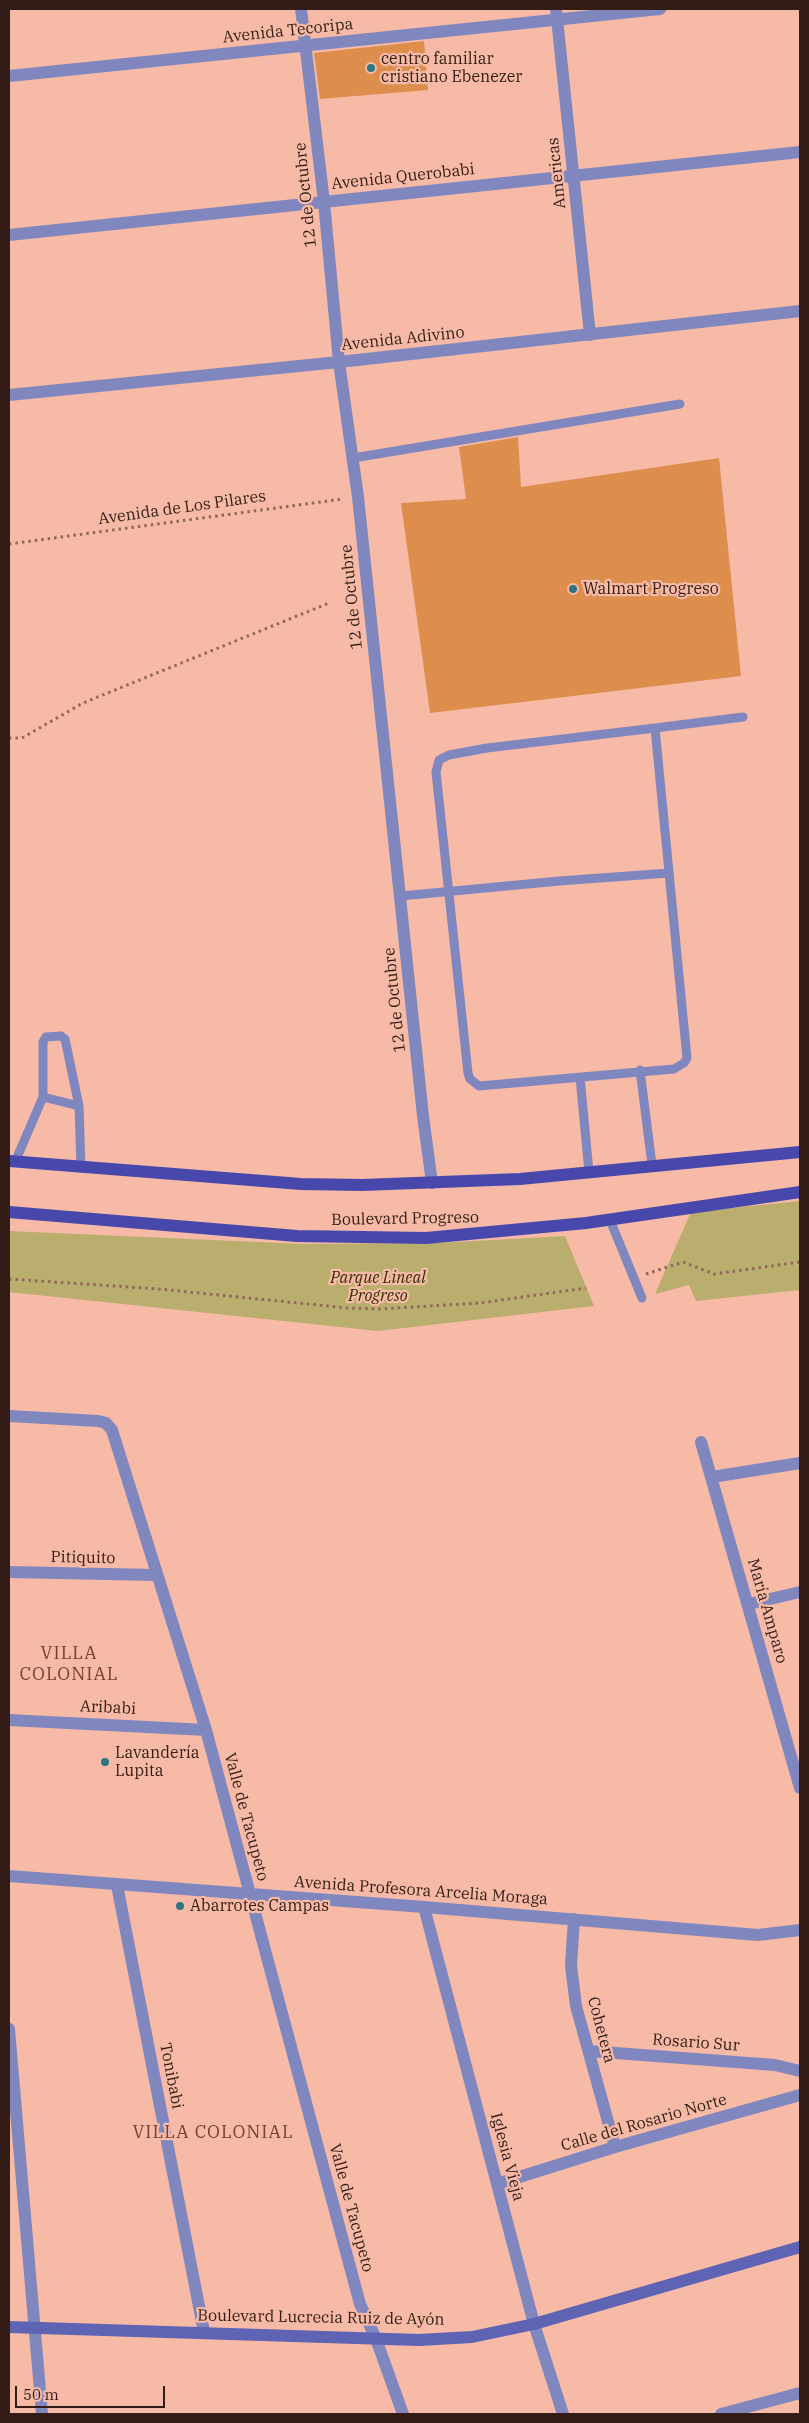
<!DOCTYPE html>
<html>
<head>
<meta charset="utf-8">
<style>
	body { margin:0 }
	#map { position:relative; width:809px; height:2423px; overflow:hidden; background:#f6baa7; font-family:"IBM Plex Serif",serif }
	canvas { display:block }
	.frame { position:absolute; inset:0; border:10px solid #321c15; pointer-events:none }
	.scale { position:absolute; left:15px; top:2386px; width:150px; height:22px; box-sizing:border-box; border:2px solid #321c15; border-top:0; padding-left:6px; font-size:15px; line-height:18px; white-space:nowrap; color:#321c15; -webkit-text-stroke:4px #f6baa7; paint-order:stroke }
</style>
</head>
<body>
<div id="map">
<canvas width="809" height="2423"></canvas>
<div class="frame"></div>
<div class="scale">50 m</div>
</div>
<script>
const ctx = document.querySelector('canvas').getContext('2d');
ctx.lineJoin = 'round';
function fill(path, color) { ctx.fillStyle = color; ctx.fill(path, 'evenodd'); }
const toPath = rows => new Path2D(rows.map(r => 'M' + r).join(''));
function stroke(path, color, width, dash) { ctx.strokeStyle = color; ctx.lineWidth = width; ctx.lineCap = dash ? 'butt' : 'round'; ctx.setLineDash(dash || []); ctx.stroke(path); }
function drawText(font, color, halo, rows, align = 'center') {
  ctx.font = font + ' "IBM Plex Serif",serif'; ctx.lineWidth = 4.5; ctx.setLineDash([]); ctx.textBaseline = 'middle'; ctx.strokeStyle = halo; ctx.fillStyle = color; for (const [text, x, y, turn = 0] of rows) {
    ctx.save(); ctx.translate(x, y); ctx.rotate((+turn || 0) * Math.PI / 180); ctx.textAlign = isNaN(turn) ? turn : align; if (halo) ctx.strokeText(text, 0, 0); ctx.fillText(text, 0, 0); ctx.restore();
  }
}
fill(toPath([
	[800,1201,800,1290,696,1301,689,1285,655,1294,691,1212],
	[9,1231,304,1244,438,1243,565,1236,594,1306,378,1331,9,1292]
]), '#baae6e');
fill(toPath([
	[424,41,428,90,320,99,314,53],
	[518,437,521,487,719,458,741,676,430,713,401,503,466,499,459,447]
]), '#dd8e4d');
stroke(toPath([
	[9,544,343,499],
	[9,738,22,738,83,703,329,603],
	[646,1274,683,1262,714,1274,800,1262],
	[9,1279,159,1289,348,1308,380,1309,480,1303,586,1288]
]), '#90685b', 3, [2.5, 4]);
stroke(toPath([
	[353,458,680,404],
	[655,728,687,1058,684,1063,674,1069,479,1086,470,1079,468,1073,436,772,439,760,449,755,487,748,655,728],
	[655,728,743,717],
	[401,896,559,881,669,873],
	[640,1070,652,1165],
	[580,1077,589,1172],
	[43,1097,79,1106],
	[15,1162,43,1097,43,1042,46,1037,61,1036,65,1039,79,1106,81,1168],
	[610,1220,642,1298]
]), '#8087be', 9);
stroke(toPath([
	[301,9,324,202,339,362,358,497,423,1116,432,1183],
	[556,9,590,335],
	[9,76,660,9],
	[9,235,800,152],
	[9,395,339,362,800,311],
	[9,1416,98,1421,106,1423,112,1430,206,1730,360,2304,376,2339,403,2414],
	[701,1442,800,1788],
	[712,1477,800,1463],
	[9,1572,156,1575],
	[749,1604,800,1592],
	[9,1720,206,1730],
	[9,1876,424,1907,758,1935,800,1930],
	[117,1885,204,2332],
	[424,1907,534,2324,563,2414],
	[574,1919,571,1966,576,2006,615,2147],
	[9,2029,42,2414],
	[589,2051,775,2065,800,2071],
	[497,2184,615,2147,800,2095],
	[721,2414,800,2393]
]), '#8087be', 12);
stroke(toPath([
	[9,2327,419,2340,472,2337,534,2324,800,2247]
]), '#5e63b4', 12);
stroke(toPath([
	[9,1161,301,1184,362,1185,520,1179,800,1152],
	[9,1212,297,1236,426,1238,586,1223,800,1192]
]), '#4847ac', 12);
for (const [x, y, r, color] of [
	[371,68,5,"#317385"],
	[573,589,5,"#317385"],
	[105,1762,5,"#317385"],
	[180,1906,5,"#317385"]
]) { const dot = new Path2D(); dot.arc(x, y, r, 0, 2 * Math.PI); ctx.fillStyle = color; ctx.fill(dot); stroke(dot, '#f6baa7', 2); }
drawText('16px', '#321c15', '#f6baa7', [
	["Avenida Tecoripa",288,31,-6],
	["Americas",557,173,-96],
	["Avenida Querobabi",403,177,-6],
	["12 de Octubre",306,195,-96],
	["Avenida Adivino",403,339,-6],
	["Avenida de Los Pilares",182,508,-8],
	["12 de Octubre",352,597,-96],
	["12 de Octubre",395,1000,-96],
	["Boulevard Progreso",405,1219,-1],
	["Pitiquito",83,1558,1],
	["María Amparo",767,1611,74],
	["Aribabi",108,1708,3],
	["Valle de Tacupeto",246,1817,75],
	["Avenida Profesora Arcelia Moraga",421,1891,4],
	["Cohetera",601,2030,75],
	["Rosario Sur",696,2043,4],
	["Tonibabi",171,2076,79],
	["Calle del Rosario Norte",644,2123,-16],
	["Iglesia Vieja",507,2157,75],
	["Valle de Tacupeto",351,2208,75],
	["Boulevard Lucrecia Ruiz de Ayón",321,2318,1]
]);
drawText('16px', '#321c15', '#f6baa7', [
	["centro familiar",381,59],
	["cristiano Ebenezer",381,77],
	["Walmart Progreso",583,589],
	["Lavandería",115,1753],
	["Lupita",115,1771],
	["Abarrotes Campas",190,1906]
], 'left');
drawText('italic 16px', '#362e00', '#f6baa7', [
	["Parque Lineal",378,1278],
	["Progreso",378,1296]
]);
ctx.letterSpacing = '1px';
drawText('18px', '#744131', '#f6baa7', [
	["VILLA",69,1654],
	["COLONIAL",69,1675],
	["VILLA COLONIAL",213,2133]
]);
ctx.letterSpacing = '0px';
</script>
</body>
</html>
